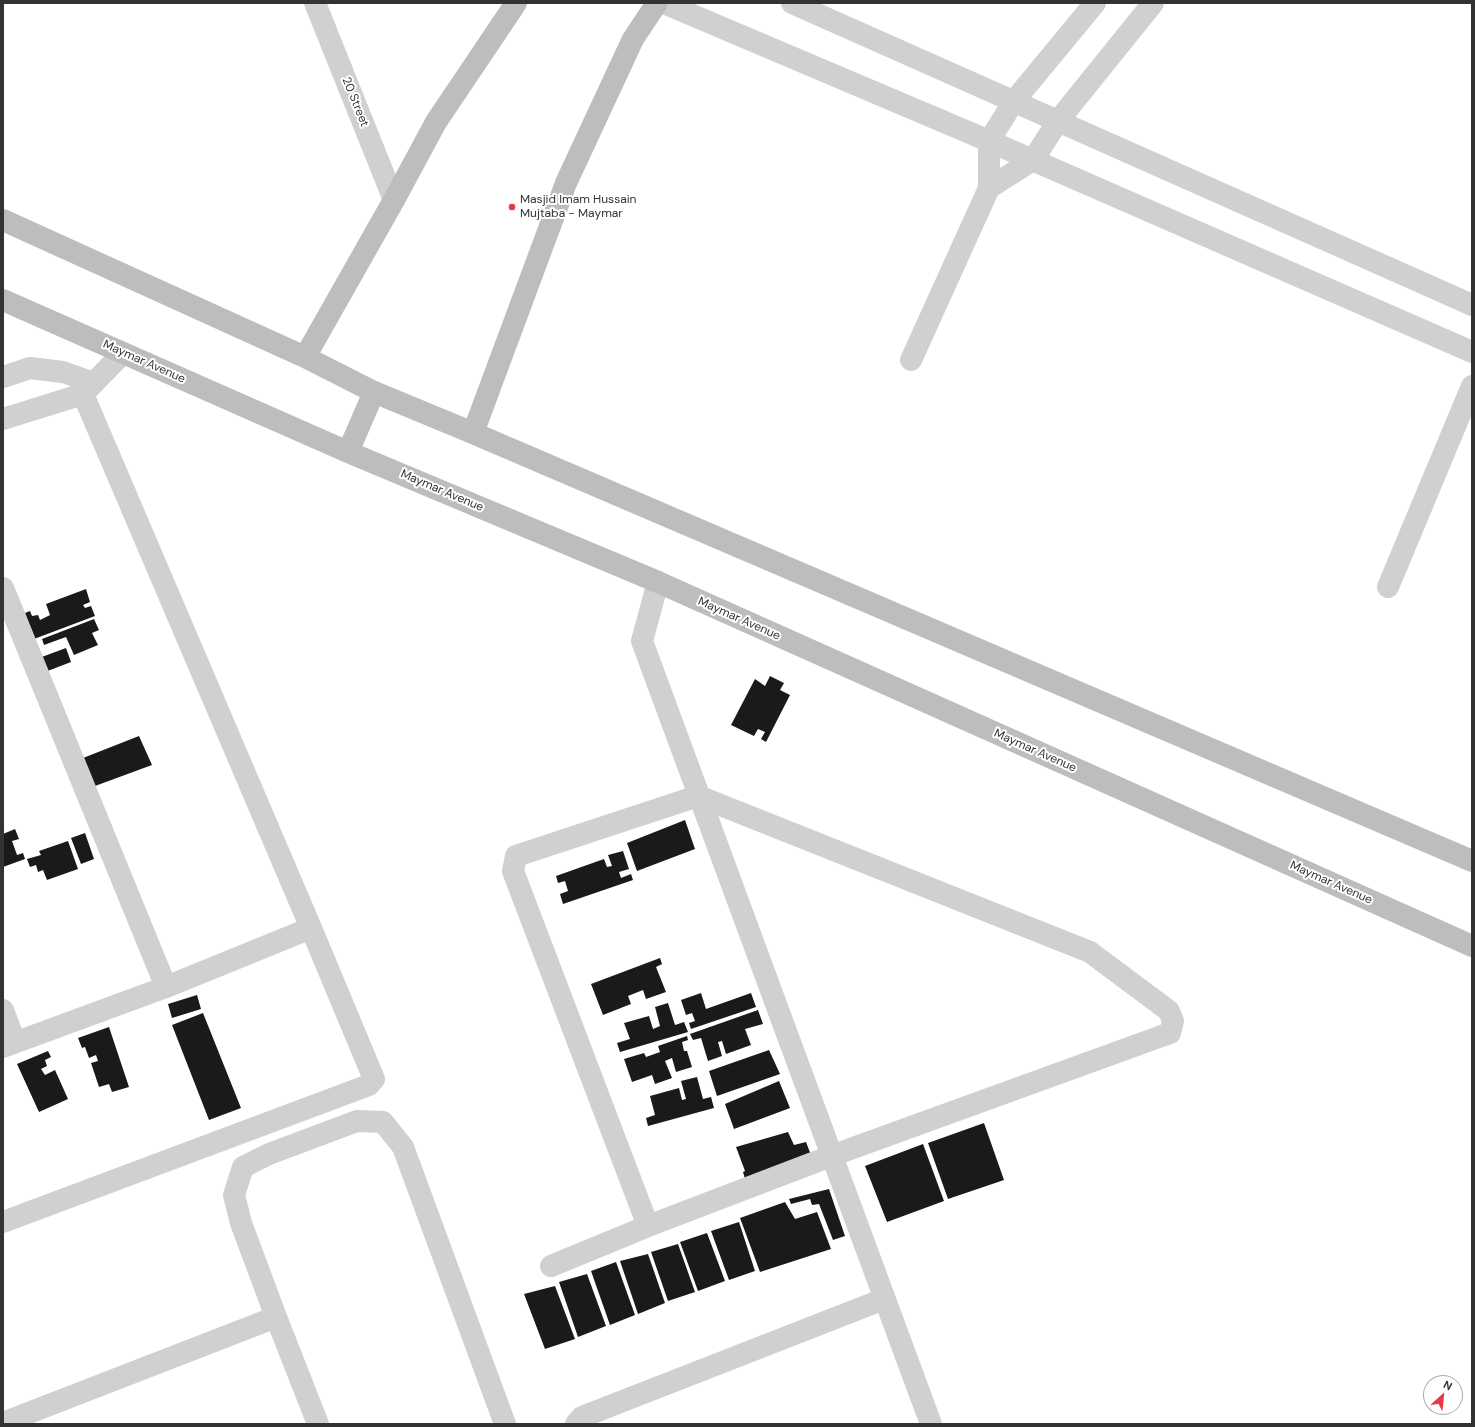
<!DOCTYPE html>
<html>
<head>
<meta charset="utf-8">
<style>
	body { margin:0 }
	#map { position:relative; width:1475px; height:1427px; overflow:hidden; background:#fff; font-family:"DM Sans",sans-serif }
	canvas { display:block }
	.frame { position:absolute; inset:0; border:4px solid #333; pointer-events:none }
	.north { position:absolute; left:1423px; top:1375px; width:40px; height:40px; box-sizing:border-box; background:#fff; border:1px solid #adadad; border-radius:50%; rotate:27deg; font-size:11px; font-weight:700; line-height:16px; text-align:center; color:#333 }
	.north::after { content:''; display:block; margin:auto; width:14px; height:18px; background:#e63946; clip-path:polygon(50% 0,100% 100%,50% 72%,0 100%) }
</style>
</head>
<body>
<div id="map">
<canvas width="1475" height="1427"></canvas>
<div class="frame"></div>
<div class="north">N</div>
</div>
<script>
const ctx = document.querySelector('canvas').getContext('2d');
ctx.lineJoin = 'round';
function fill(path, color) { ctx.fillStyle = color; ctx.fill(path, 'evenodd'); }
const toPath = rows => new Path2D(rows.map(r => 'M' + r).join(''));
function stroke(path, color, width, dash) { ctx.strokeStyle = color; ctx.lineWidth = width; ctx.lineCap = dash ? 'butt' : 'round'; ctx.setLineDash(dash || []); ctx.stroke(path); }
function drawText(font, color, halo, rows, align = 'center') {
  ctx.font = font + ' "DM Sans",sans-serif'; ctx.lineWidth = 4; ctx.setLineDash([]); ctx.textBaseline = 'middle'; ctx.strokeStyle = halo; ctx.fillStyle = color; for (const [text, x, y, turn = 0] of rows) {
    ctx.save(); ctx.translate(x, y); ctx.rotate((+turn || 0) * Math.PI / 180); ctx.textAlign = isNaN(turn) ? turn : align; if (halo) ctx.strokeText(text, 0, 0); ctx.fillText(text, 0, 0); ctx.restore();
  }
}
fill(toPath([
	[86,589,90,602,83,605,85,608,91,606,95,616,34,639,25,613,30,611,32,616,38,615,40,620,50,615,46,604],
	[94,619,99,630,92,633,98,645,74,655,66,637,44,645,42,639],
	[66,648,71,662,45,672,39,658],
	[770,676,784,683,780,690,790,695,766,742,761,739,765,732,758,729,754,736,731,725,755,679,765,686],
	[139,736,152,765,95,786,83,758],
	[685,820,695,849,637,871,627,843],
	[15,829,19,839,12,841,17,855,23,853,25,859,3,867,3,834],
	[85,833,94,859,81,864,71,838],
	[68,841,78,869,47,880,43,870,38,872,36,865,30,867,27,859,41,855,39,851],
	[623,851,629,869,619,872,621,878,631,874,633,880,563,904,560,894,568,891,565,881,558,883,556,876,604,859,607,867,612,866,608,855],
	[660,958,662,964,656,967,666,992,646,999,643,990,628,996,631,1004,603,1015,591,984],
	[701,993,706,1009,751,993,756,1007,691,1029,689,1023,695,1021,692,1013,686,1015,681,1000],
	[197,995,201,1009,172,1018,168,1004],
	[668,1003,675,1025,684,1022,688,1032,620,1052,617,1043,630,1039,624,1023,649,1016,653,1029,660,1026,655,1007],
	[758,1010,763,1024,745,1029,751,1045,726,1054,722,1041,718,1042,722,1056,708,1061,701,1038,693,1040,690,1034],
	[203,1013,241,1108,209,1120,172,1025],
	[109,1027,129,1087,112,1092,109,1084,99,1087,91,1063,98,1061,96,1055,89,1058,85,1047,82,1048,78,1038],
	[687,1036,688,1040,682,1042,684,1051,687,1051,692,1067,676,1072,672,1058,665,1061,672,1078,655,1084,652,1075,632,1082,624,1059,644,1053,646,1057,660,1052,658,1046],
	[769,1050,780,1074,717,1096,709,1071],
	[48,1051,51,1057,45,1060,47,1066,41,1069,45,1075,55,1070,68,1099,39,1112,17,1064],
	[697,1077,703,1099,711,1097,714,1108,648,1126,646,1118,655,1115,650,1096,679,1088,682,1100,686,1099,681,1081],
	[779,1081,790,1108,734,1129,725,1104],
	[984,1123,1004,1180,948,1199,928,1143],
	[788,1132,794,1145,806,1142,811,1155,745,1179,743,1172,745,1171,736,1147],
	[923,1144,944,1201,887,1222,865,1166],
	[829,1189,845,1236,833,1240,819,1204,812,1205,810,1199,791,1204,789,1199],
	[785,1202,795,1219,817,1212,831,1249,760,1272,740,1218],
	[739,1222,755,1271,729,1280,711,1231],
	[707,1233,725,1281,698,1291,680,1242],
	[678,1244,695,1292,668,1301,651,1252],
	[648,1254,665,1303,638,1314,620,1261],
	[616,1262,635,1315,610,1325,591,1271],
	[587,1274,606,1326,578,1337,559,1282],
	[555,1286,575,1339,545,1349,524,1294]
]), '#1a1a1a');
stroke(toPath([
	[315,3,394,200],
	[664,3,989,141,1472,352],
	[792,3,1472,305],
	[989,188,1033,160,1058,121,1153,3],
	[911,360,989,188,989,141,1014,101,1095,3],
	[3,377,30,368,63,372,94,383],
	[3,419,83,394,123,353],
	[658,582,642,641,931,1424],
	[1388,587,1472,386],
	[3,588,166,987],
	[3,1010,15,1042],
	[3,1047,166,987,311,928],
	[3,1222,369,1085,374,1079,311,928,83,394],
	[551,1266,648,1226,831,1156,1170,1033,1173,1021,1169,1011,1090,952,698,796,516,856,513,871,648,1226],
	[3,1423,276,1317],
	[318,1424,276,1317,241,1223,234,1195,243,1167,269,1154,357,1121,383,1122,403,1147,505,1424],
	[576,1424,582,1417,884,1299]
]), '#d0d0d0', 22);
stroke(toPath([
	[3,220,305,357,374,392,473,433,1472,861],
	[3,300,348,452,658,582,1472,946],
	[305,357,394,200,436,122,516,3],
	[473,433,566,183,633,39,657,3],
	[348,452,374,392]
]), '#bdbdbd', 22);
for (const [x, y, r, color] of [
	[512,207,4,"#e63946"]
]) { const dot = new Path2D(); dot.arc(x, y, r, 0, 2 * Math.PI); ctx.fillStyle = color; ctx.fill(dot); stroke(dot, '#fff', 1.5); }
drawText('12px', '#333', '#fff', [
	["20 Street",355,102,68],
	["Maymar Avenue",144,362,24],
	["Maymar Avenue",442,491,23],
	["Maymar Avenue",739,619,24],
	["Maymar Avenue",1035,751,24],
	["Maymar Avenue",1331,883,24]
]);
drawText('12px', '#333', '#fff', [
	["Masjid Imam Hussain",520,200],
	["Mujtaba - Maymar",520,214]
], 'left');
</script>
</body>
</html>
